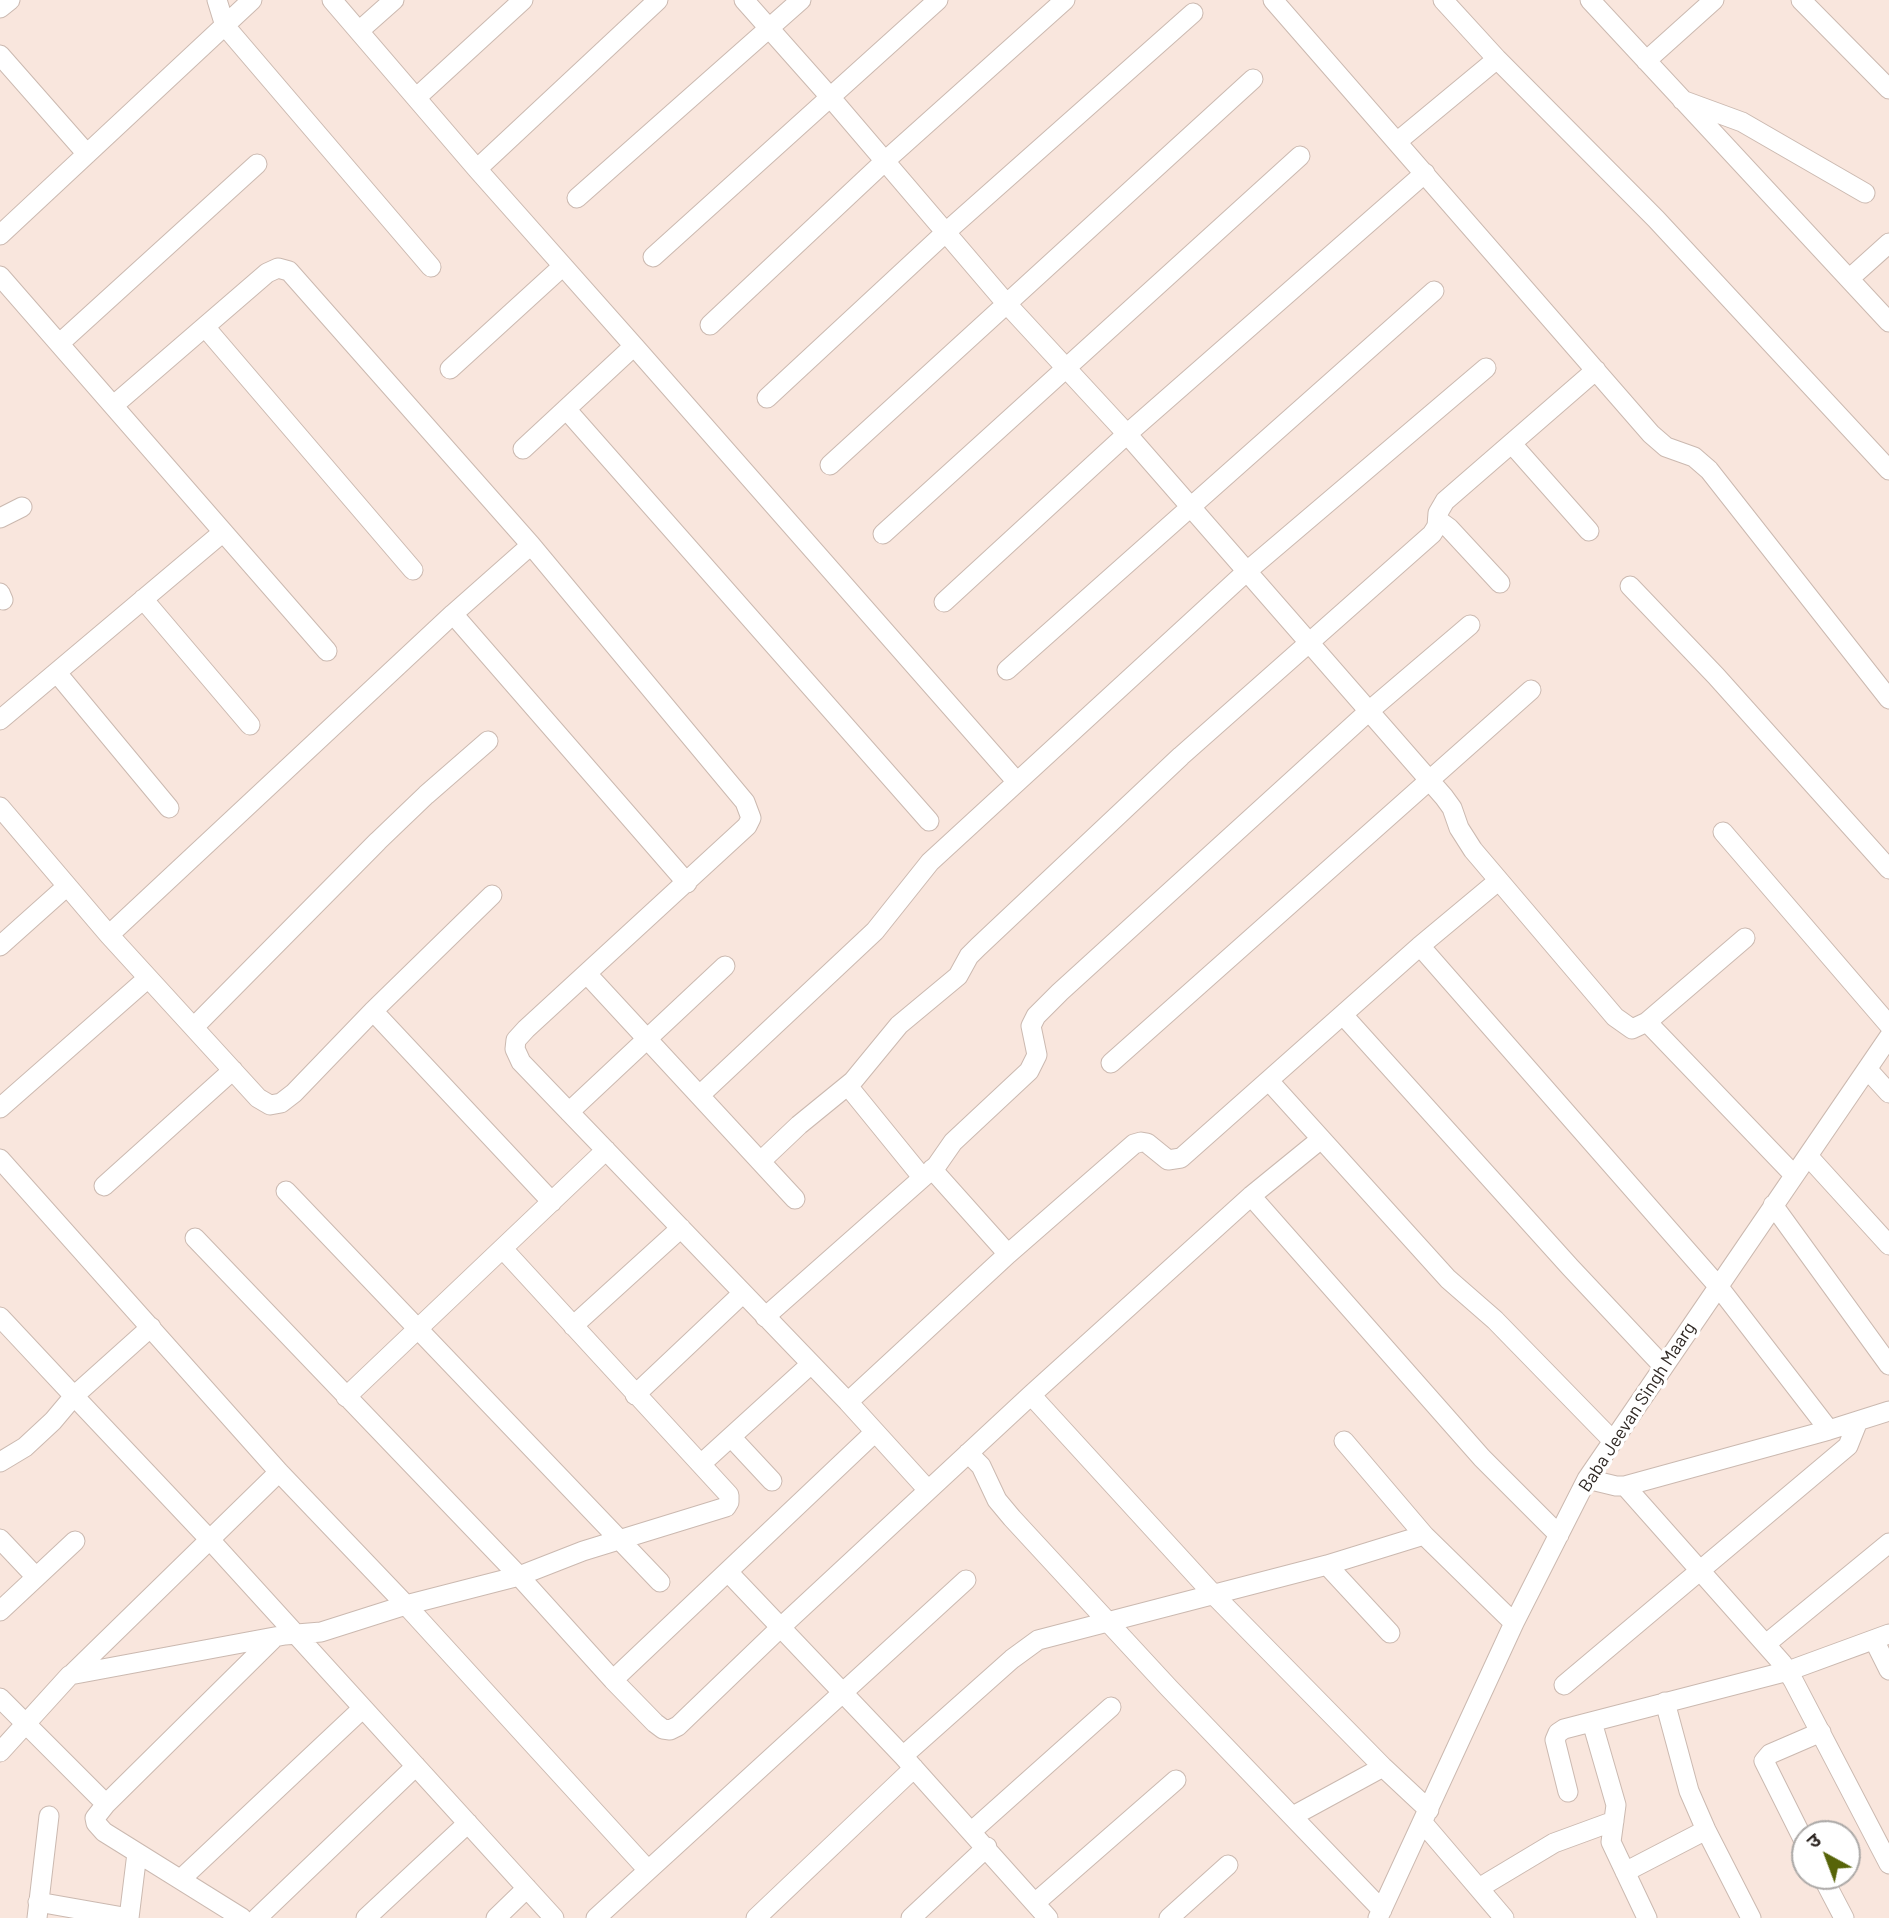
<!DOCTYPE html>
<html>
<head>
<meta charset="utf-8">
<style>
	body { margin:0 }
	#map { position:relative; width:1889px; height:1918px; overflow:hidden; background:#f9e6dd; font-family:Barlow,"Noto Sans Devanagari",sans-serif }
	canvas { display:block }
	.north { position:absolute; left:1791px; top:1820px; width:70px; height:70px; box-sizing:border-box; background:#fff; border:2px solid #aca9a7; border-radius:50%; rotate:319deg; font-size:19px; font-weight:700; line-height:28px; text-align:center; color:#2f2824 }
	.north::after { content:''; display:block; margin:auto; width:24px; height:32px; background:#576409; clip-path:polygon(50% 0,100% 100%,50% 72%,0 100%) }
</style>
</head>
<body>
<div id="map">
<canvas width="1889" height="1918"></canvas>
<div class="north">उ</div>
</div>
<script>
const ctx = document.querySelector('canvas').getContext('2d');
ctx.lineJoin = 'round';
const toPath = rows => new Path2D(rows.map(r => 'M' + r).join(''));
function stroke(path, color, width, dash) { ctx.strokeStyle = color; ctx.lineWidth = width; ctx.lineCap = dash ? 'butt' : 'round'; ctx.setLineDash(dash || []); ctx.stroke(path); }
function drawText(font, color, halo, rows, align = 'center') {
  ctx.font = font + ' Barlow,sans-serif'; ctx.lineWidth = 7; ctx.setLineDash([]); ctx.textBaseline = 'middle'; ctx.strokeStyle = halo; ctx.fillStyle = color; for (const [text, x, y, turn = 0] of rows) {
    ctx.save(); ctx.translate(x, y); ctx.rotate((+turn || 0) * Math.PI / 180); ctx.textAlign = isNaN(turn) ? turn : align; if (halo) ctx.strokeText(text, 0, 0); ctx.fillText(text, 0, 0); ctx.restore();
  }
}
const minor = toPath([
	[217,0,225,26,431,267],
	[332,0,477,169,634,346,523,449],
	[744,0,831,98,1006,303,1127,434,1444,797,1452,808,1459,828,1473,850,1615,1017,1632,1029,1647,1022,1794,1175],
	[1273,0,1651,434,1666,447,1694,457,1709,470,1889,699],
	[1443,0,1497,59,1656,219,1889,470],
	[1590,0,1889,322],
	[1801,0,1889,89],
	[0,8,10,0],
	[359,31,394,0],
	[0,55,87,154],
	[1646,61,1714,0],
	[416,98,523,0],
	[1682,100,1742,122,1865,193],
	[1398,141,1497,59],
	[477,169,658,0],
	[577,198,801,0],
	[0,235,252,0],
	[653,257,938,0],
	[0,276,327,651],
	[1849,279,1889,243],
	[710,325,885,161,1065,0],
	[205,327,413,570],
	[60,343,257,164],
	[634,346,1017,782],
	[450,369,563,266],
	[767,398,946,232,1193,13],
	[114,405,267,273,278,268,289,271,531,545,745,802,751,818,747,826,526,1029,516,1040,515,1049,521,1062,848,1402,928,1490],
	[566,409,929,821],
	[1512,444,1589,531],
	[830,465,1253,79],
	[0,518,22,507],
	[1438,520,1449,528,1500,583],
	[883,534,1300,156],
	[1630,586,1716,676,1889,869],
	[0,593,3,600],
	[143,599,250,725],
	[944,602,1127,434,1425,173],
	[453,614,687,883],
	[1007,670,1434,291],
	[57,673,169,808],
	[0,720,222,533],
	[0,807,109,935,258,1098,270,1105,281,1103,294,1093,373,1011,492,895],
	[1723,832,1889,1025],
	[109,935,453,614,531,545],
	[0,946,66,887],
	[1420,946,1718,1286,1829,1430],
	[587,974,795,1199],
	[373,1011,552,1202],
	[1343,1015,1570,1267,1663,1366],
	[1647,1022,1745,938],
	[194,1027,378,841,426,795,488,741],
	[1111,1063,1531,690],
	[1868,1070,1889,1093],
	[1269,1081,1448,1279,1495,1320,1613,1441],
	[848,1086,922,1177],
	[700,1095,875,931,930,862,1246,572,1486,368],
	[0,1108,148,978],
	[569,1112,725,966],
	[1808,1156,1889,1245],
	[0,1159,279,1472,406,1605,647,1869],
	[761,1161,799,1125,853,1081,899,1025,958,976,969,956,978,947,1181,756,1432,534,1437,526,1438,513,1445,501,1596,370],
	[932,1169,1008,1254],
	[104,1186,233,1070],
	[286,1191,660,1582],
	[1251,1196,1482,1458,1559,1535],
	[1773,1205,1889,1365],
	[195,1238,519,1576,613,1680,655,1723,663,1729,670,1730,678,1726,781,1627,1031,1395,1251,1196,1321,1139],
	[0,1317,74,1396,53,1421,25,1447,0,1462],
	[765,1317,937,1165,953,1142,1029,1071,1037,1055,1031,1026,1036,1016,1060,992,1369,711,1470,625],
	[573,1326,681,1228],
	[151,1327,74,1396,211,1541,554,1918],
	[635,1395,742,1294],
	[1031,1395,1213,1594,1383,1767,1429,1810],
	[346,1397,606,1150],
	[848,1402,1008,1254,1134,1144,1141,1142,1147,1143,1168,1160,1181,1158,1420,946,1498,881],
	[731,1437,772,1481],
	[1344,1441,1424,1535,1514,1623],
	[968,1453,981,1466,997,1500,1012,1518,1169,1688,1382,1910],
	[701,1464,811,1364],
	[1587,1479,1616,1486,1625,1486,1829,1430,1889,1411],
	[1625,1486,1782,1663,1793,1680,1889,1864],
	[0,1539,36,1577],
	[1327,1565,1390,1633],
	[728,1572,903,1756,1048,1918],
	[0,1611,75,1541],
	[1874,1640,1889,1670],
	[1766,1644,1889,1543],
	[71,1675,279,1472],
	[613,1680,875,1432],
	[1564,1685,1848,1446,1858,1421],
	[0,1698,106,1804],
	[1665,1702,1689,1791,1706,1830,1751,1918],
	[1592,1722,1616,1805,1611,1842,1647,1918],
	[0,1752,70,1675,285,1635,321,1632,406,1605,519,1576,583,1551,726,1507,729,1502,729,1495,503,1249],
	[903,1756,1012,1659,1038,1640,1327,1565,1424,1535],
	[1568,1792,1555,1740,1558,1733,1564,1729,1788,1671,1889,1634],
	[1293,1816,1383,1767],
	[1423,1823,1504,1918],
	[972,1831,1111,1707],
	[1805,1843,1764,1761,1770,1754,1821,1732],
	[1625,1872,1706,1830],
	[1822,1876,1844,1918],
	[181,1879,363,1708],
	[1479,1888,1554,1843,1614,1821],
	[38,1902,129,1918],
	[1035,1903,1176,1780],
	[37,1918,49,1816],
	[129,1918,137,1853],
	[242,1918,104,1832,96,1823,95,1818,106,1804,275,1637],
	[257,1918,416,1766],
	[366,1918,468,1823],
	[496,1918,527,1888],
	[596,1918,966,1580],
	[756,1918,914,1768],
	[911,1918,987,1847],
	[1169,1918,1228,1865],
	[1378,1918,1514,1623,1587,1479,1889,1037]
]);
stroke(minor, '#cbb9b0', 21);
stroke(minor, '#fff', 19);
drawText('18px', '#2f2824', '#fff', [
	["Baba Jeevan Singh Maarg",1637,1407,-57]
]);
</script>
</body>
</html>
